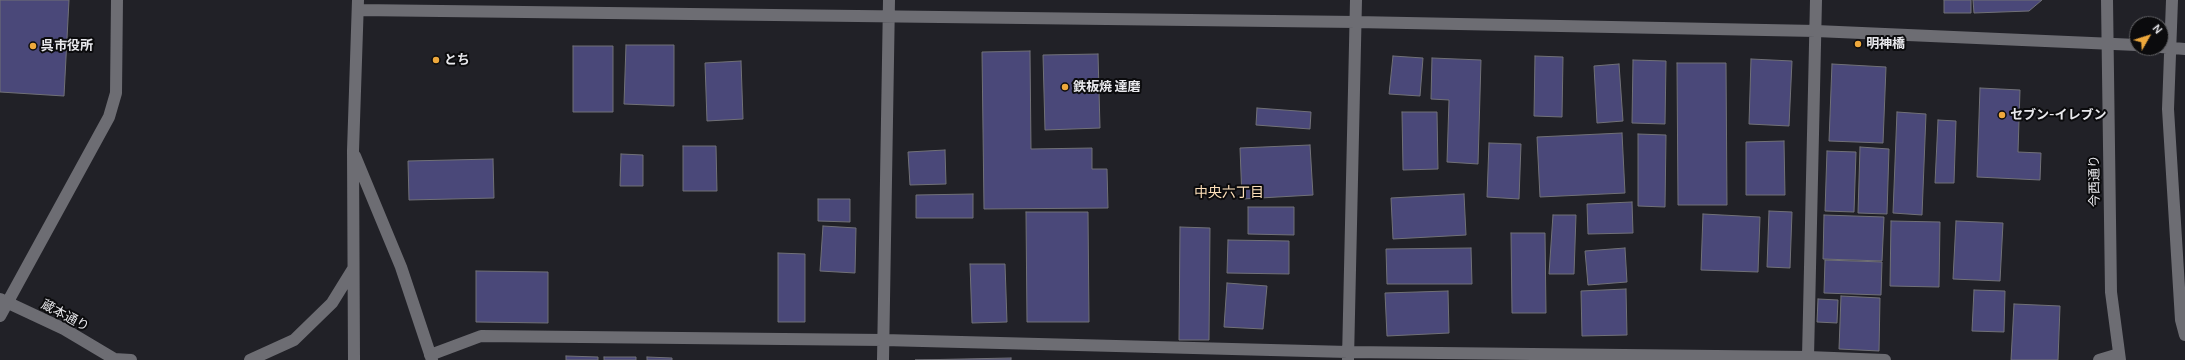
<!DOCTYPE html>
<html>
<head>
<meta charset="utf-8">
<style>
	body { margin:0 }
	#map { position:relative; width:2185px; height:360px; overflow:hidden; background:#212127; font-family:Manrope,sans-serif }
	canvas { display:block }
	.north { position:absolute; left:2129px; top:16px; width:40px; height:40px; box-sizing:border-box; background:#0b0b0d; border:1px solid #646467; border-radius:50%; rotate:51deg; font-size:11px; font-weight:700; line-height:16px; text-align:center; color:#e9e9ed }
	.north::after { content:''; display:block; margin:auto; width:14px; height:18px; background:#eea83c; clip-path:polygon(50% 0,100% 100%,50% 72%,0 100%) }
</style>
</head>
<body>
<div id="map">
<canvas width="2185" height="360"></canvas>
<div class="north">N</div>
</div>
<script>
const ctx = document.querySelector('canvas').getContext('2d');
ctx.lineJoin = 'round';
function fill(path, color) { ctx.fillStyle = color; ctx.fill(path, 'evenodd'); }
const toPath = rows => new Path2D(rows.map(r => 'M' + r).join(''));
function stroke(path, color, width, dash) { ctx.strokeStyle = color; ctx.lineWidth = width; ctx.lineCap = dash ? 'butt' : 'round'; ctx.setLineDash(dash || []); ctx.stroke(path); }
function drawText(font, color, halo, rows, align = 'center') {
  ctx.font = font + ' Manrope,"Noto Sans JP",sans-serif'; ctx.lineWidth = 4; ctx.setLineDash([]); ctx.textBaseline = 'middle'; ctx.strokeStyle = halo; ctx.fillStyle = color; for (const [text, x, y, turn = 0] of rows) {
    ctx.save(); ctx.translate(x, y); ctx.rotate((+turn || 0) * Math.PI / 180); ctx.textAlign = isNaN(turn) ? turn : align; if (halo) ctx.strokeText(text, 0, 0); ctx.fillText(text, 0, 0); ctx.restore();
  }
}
const building = toPath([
	[0,0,69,0,64,96,0,92,0,0],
	[1944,0,1971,0,1971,13,1944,13,1944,0],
	[1973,0,2042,0,2029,11,1974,13,1973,0],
	[626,45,674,45,674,106,624,104,626,45],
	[573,46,613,46,613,112,573,112,573,46],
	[1030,51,1031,149,1092,148,1092,169,1107,169,1108,208,984,209,982,52,1030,51],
	[1098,54,1100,128,1045,130,1043,55,1098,54],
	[1393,56,1423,58,1420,96,1389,94,1393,56],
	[1535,56,1563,57,1562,117,1534,116,1535,56],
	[1432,58,1481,60,1478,164,1447,162,1449,100,1431,99,1432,58],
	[1751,59,1792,61,1789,126,1749,124,1751,59],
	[1633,60,1666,61,1665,124,1632,123,1633,60],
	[741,61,743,119,707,121,705,63,741,61],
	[1677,63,1726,63,1727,205,1678,205,1677,63],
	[1619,64,1623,121,1597,123,1594,66,1619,64],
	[1832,64,1886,67,1883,143,1829,141,1832,64],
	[1980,88,2020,90,2018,152,2041,153,2040,180,1977,177,1980,88],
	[1257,108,1311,112,1310,129,1256,125,1257,108],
	[1402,112,1437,112,1438,169,1403,170,1402,112],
	[1897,112,1926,114,1922,215,1893,213,1897,112],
	[1938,120,1956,121,1954,183,1935,183,1938,120],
	[1622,133,1625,193,1540,197,1537,137,1622,133],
	[1638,134,1666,135,1665,207,1638,206,1638,134],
	[1784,141,1785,195,1746,195,1746,142,1784,141],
	[1489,143,1521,144,1519,199,1487,197,1489,143],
	[1310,145,1313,195,1242,199,1240,148,1310,145],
	[683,146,716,146,717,191,683,191,683,146],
	[1860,147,1889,149,1887,214,1858,213,1860,147],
	[945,150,946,184,910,185,908,152,945,150],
	[1827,151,1856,152,1854,212,1825,211,1827,151],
	[621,154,643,155,643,186,620,186,621,154],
	[493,159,494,198,409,200,408,161,493,159],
	[973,194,973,218,916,218,916,195,973,194],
	[1464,194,1466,235,1393,239,1391,198,1464,194],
	[818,199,850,199,850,222,818,221,818,199],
	[1632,202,1633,233,1588,234,1587,204,1632,202],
	[1248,207,1294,207,1294,235,1248,234,1248,207],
	[1769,211,1792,212,1790,268,1767,267,1769,211],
	[1026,212,1088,212,1089,322,1027,322,1026,212],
	[1703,214,1760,217,1758,272,1701,270,1703,214],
	[1553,215,1576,215,1574,274,1549,274,1553,215],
	[1824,215,1884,217,1882,261,1823,259,1824,215],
	[1891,221,1940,222,1939,287,1890,286,1891,221],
	[1956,221,2003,223,2000,281,1953,279,1956,221],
	[823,226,856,228,855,273,820,271,823,226],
	[1180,227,1210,228,1209,340,1179,340,1180,227],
	[1511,233,1545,233,1546,313,1512,313,1511,233],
	[1228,240,1289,241,1289,274,1227,273,1228,240],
	[1471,248,1472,284,1387,284,1386,249,1471,248],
	[1625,248,1627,282,1588,285,1585,251,1625,248],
	[778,253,805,254,805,322,778,322,778,253],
	[1825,260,1882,262,1881,295,1824,293,1825,260],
	[970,264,1005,264,1007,322,972,323,970,264],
	[476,271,548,272,548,323,476,322,476,271],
	[1227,283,1267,286,1263,329,1224,327,1227,283],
	[1626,289,1627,335,1582,336,1581,291,1626,289],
	[1974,290,2005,291,2004,332,1972,331,1974,290],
	[1448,291,1449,333,1387,336,1385,293,1448,291],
	[1841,296,1880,298,1879,351,1839,349,1841,296],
	[1818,299,1838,300,1837,323,1817,322,1818,299],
	[2014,304,2060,306,2058,360,2011,360,2014,304],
	[566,356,598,357,598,360,566,360,566,356],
	[604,357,636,357,636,360,604,360,604,357],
	[647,357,672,358,672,360,647,360,647,357],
	[1011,358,1011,360,915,360,1011,358]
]);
fill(building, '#4a4879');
stroke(building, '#717177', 1);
stroke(toPath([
	[2107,0,2111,292,2120,360],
	[2172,0,2168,109,2181,320,2185,335],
	[358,10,1356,22,1816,31,2137,45],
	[2161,47,2185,49],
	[355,156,401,267,432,360],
	[0,299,64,329,116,360],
	[0,316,109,117,116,93,117,0],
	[430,355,481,336,884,340,1348,352,1808,357,1885,360],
	[1808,357,1816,0],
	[114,359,131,360],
	[1348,359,1356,0],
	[250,360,294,340,332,303,353,269],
	[354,360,353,151,358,0],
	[883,360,889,0],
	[2099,360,2119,354]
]), '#6d6d73', 12);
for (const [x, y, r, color] of [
	[1858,44,4,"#eea83c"],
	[33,46,4,"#eea83c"],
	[436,60,4,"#eea83c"],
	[1065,87,4,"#eea83c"],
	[2002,115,4,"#eea83c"]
]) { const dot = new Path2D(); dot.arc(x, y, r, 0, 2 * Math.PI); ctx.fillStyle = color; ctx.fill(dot); stroke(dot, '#0b0b0d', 1.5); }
drawText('bold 13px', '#e9e9ed', '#0b0b0d', [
	["明神橋",1866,44],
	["呉市役所",41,46],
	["とち",444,60],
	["鉄板焼 達磨",1073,87],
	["セブン-イレブン",2010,115]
], 'left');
drawText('13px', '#e9e9ed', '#0b0b0d', [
	["今西通り",2095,181,-91],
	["蔵本通り",65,316,28]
]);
drawText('14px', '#fddfb9', '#0b0b0d', [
	["中央六丁目",1229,193]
]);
</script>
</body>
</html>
